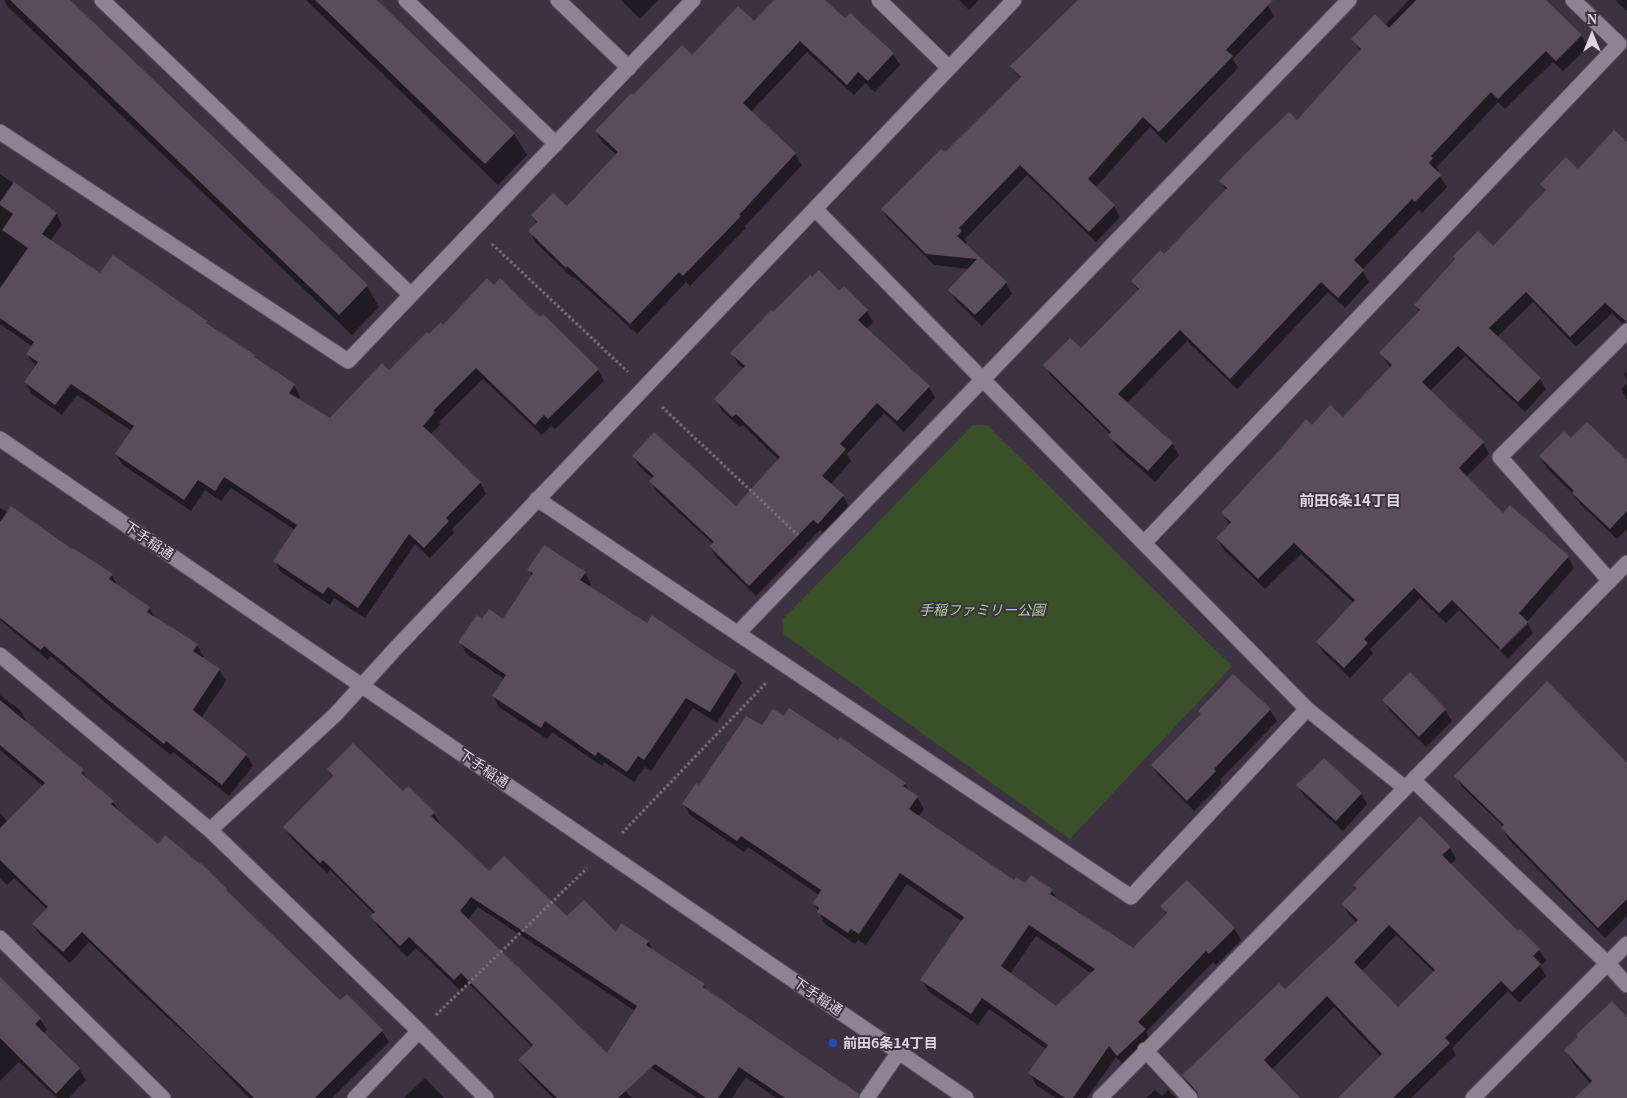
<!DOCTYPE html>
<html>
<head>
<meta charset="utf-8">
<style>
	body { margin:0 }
	#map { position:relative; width:1627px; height:1098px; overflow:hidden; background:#3c3242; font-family:Georgia,serif }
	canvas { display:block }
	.north { position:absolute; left:1567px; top:10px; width:50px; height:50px; -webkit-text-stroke:4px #3c3242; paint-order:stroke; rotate:0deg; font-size:14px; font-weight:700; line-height:20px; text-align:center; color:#ddd6e1 }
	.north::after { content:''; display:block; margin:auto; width:18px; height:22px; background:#ddd6e1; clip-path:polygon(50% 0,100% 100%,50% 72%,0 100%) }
</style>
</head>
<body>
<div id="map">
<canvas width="1627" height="1098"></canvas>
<div class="north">N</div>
</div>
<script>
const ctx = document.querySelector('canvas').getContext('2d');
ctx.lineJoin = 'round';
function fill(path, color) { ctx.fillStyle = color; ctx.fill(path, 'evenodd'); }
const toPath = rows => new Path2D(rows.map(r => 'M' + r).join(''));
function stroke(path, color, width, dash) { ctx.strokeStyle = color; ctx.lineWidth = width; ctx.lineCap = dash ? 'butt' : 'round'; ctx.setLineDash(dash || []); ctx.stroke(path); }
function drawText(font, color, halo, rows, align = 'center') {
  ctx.font = font + ' Georgia,"Noto Sans JP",serif'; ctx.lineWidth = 4; ctx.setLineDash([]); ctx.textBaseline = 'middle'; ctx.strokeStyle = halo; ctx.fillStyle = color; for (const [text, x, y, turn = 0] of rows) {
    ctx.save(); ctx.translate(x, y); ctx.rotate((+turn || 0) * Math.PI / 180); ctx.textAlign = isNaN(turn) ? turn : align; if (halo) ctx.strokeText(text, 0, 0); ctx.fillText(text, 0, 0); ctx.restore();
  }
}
fill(toPath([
	[973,425,987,425,1232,666,1070,839,783,634,782,620]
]), '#395029');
fill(toPath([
	[4,0,69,0,367,286,379,307,352,335,8,7],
	[306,0,376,0,514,134,527,155,498,185],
	[621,0,658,0,640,19],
	[775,0,823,0,845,20,850,14,893,54,900,65,875,92,865,83,854,95,807,52,751,112,795,154,802,165,745,226,746,228,690,286,686,282,637,334,574,277,573,278,536,243,530,231,537,224,532,216,567,208,617,155,603,143,596,131,633,97,693,57,754,23],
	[959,0,979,0,969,10],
	[1080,0,1272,0,1267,4,1274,16,1233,59,1238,68,1166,143,1150,127,1095,188,1114,206,1120,217,1096,242,1027,175,965,239,967,243,965,245,1006,283,1012,294,982,326,956,301,950,290,970,269,934,265,889,220,882,209,945,153,1020,79,1011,66],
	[1409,0,1545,0,1581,35,1588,47,1563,71,1553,62,1505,109,1498,102,1437,167,1439,170,1437,172,1447,187,1422,213,1419,210,1362,270,1369,282,1345,308,1328,292,1237,389,1187,341,1127,403,1172,443,1179,455,1155,482,1116,447,1110,436,1111,435,1051,376,1045,365,1081,350,1139,292,1132,281,1164,256,1226,191,1221,181,1297,121,1360,51,1353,39,1385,25],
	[1616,0,1627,0,1627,11,1617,2],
	[1627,143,1627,320,1623,324,1612,313,1576,347,1533,302,1497,337,1540,379,1546,389,1525,412,1465,356,1430,391,1483,443,1489,454,1466,477,1503,515,1511,506,1568,557,1574,568,1527,622,1533,633,1508,659,1500,651,1527,625,1527,621,1498,649,1459,610,1446,623,1420,598,1370,649,1373,654,1350,678,1324,653,1317,642,1354,603,1301,554,1265,589,1223,549,1217,538,1229,524,1223,513,1312,426,1343,418,1391,368,1380,353,1420,312,1415,305,1493,248,1546,191,1542,184,1578,170],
	[0,174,56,213,62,225,50,241,100,275,206,322,208,326,254,356,256,359,294,385,300,397,298,400,330,420,429,336,443,326,540,318,598,370,604,381,555,429,551,426,542,435,483,379,439,422,441,424,430,435,480,482,486,494,452,529,454,533,430,558,415,544,365,618,334,598,330,605,281,572,275,561,295,530,231,488,221,501,205,490,191,511,123,465,116,454,132,431,77,395,62,415,32,394,25,382,36,367,27,354,33,347,0,324],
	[840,292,867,311,873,322,866,329,929,387,935,398,904,432,884,413,847,454,851,461,830,485,843,496,849,507,825,534,820,530,756,596,717,558,710,547,713,544,657,492,651,481,653,479,640,467,633,456,736,508,779,460,743,425,740,427,722,411,716,399,744,369,738,364,732,353,773,314],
	[1627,372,1627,380,1624,375],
	[1627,384,1627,400,1621,389],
	[1571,439,1627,462,1627,529,1617,539,1580,504,1574,495,1547,468,1540,457],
	[0,508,112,575,118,587,149,608,156,619,197,645,203,656,202,659,219,670,226,681,201,718,246,755,253,766,229,796,173,752,171,755,114,710,51,656,48,660,0,620],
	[529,570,585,573,591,584,589,587,647,625,703,652,735,672,742,683,717,723,693,708,651,771,645,767,634,782,604,762,602,766,552,732,547,739,499,707,493,696,504,679,466,653,460,642,483,621,504,621,532,576],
	[1410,674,1445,710,1452,721,1426,747,1390,711,1384,700],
	[0,695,20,710,26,721,25,722,83,771,89,781,113,802,119,811,158,846,200,866,201,865,229,894,340,1002,382,1031,389,1042,332,1098,249,1098,202,1049,141,993,89,942,70,963,40,935,33,924,47,909,14,878,7,885,0,878,0,813,8,822,43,786,0,750],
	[1270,710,1277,721,1220,780,1222,783,1194,811,1159,776,1152,765],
	[763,727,905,784,910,792,917,797,924,809,918,817,1014,881,1052,891,1057,900,1133,949,1167,915,1162,906,1234,928,1241,940,1216,965,1213,962,1146,1032,1151,1042,1125,1067,1116,1057,1087,1098,1056,1098,1036,1085,1030,1073,1046,1049,989,1009,978,1025,929,992,922,980,963,922,907,884,866,945,858,940,855,944,825,924,814,903,819,895,748,847,744,852,690,815,683,804,699,787],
	[1036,936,1092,974,1056,1008,1010,974],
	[1627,765,1627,916,1605,938,1509,840,1502,828,1504,827,1462,787,1456,776],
	[328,770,403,793,434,813,440,824,439,825,489,873,567,918,616,934,648,942,653,950,704,985,708,992,855,1098,776,1098,746,1077,732,1098,697,1098,624,1050,635,1011,478,907,467,921,555,1021,632,1098,553,1098,526,1071,519,1060,532,1047,468,983,461,991,416,948,407,957,378,927,372,916,374,914,330,870,327,873,291,838,284,827,333,778],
	[1298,785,1361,793,1367,804,1343,831,1304,796],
	[1450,848,1456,859,1450,865,1518,933,1520,931,1539,950,1546,961,1540,966,1546,976,1519,1003,1508,991,1452,1048,1456,1055,1411,1098,1339,1098,1381,1057,1334,1007,1271,1070,1298,1098,1199,1098,1190,1087,1183,1076,1285,991,1357,923,1349,915,1343,904,1357,890,1354,885],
	[1396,935,1434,972,1398,1009,1362,971],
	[10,989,40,1019,47,1030,43,1034,79,1069,86,1080,69,1098,57,1098,19,1062,0,1081,0,998],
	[1627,1019,1627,1098,1577,1098,1591,1084,1574,1065,1566,1050],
	[425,1078,444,1098,404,1098],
	[1155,1090,1162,1096,1168,1090,1176,1098,1146,1098]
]), '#0007');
fill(toPath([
	[10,0,70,0,368,285,339,315],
	[315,0,377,0,515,133,485,164],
	[774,0,825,0,845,18,850,13,894,53,868,81,858,72,847,85,800,41,743,103,796,153,739,215,741,216,683,276,679,272,630,324,567,266,566,268,528,231,537,222,531,215,553,193,567,206,618,152,595,131,631,93,633,95,682,45,692,55,738,6,754,21],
	[1078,0,1273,0,1226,50,1233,56,1159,132,1143,117,1088,179,1115,205,1089,232,1020,165,959,228,962,231,957,236,1007,282,975,315,948,290,977,259,926,254,881,209,941,149,945,152,1021,77,1010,66],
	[1416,0,1546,0,1582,35,1556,61,1546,51,1498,99,1491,92,1431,156,1433,158,1429,163,1441,175,1415,202,1412,199,1354,260,1364,270,1338,298,1321,282,1230,379,1180,330,1118,394,1173,443,1148,471,1108,436,1111,432,1043,365,1070,338,1081,348,1139,289,1131,281,1160,250,1164,254,1227,188,1219,181,1244,155,1289,112,1297,120,1361,49,1351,39,1375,14,1389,28],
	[1614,130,1627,142,1627,322,1605,303,1570,337,1526,292,1489,328,1541,378,1518,402,1458,346,1422,382,1484,442,1459,468,1503,513,1510,505,1569,556,1519,613,1528,622,1501,649,1452,600,1439,613,1414,588,1364,639,1368,643,1344,668,1316,642,1355,600,1294,543,1258,579,1216,538,1231,522,1221,513,1285,444,1306,419,1312,425,1330,405,1343,417,1392,365,1379,353,1420,310,1414,305,1455,259,1453,256,1478,231,1493,246,1546,190,1540,184,1566,157,1578,169],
	[14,182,57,213,42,234,100,273,113,255,207,321,206,323,255,355,254,357,295,384,289,393,330,418,382,363,389,370,427,332,429,334,441,322,443,325,487,278,494,285,500,278,540,317,543,314,599,369,548,419,544,415,535,425,476,368,433,411,435,412,423,426,481,482,446,518,449,521,424,548,409,534,358,608,328,587,323,594,273,561,297,525,224,477,215,491,198,480,184,500,115,454,134,426,71,384,55,405,24,382,38,362,26,354,34,342,0,318,0,288,28,248,2,230,13,214,0,205,0,202],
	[819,270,839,291,844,286,868,310,858,320,930,386,897,421,877,403,840,444,846,449,822,476,844,495,818,524,813,520,749,586,709,546,714,542,649,481,654,476,632,456,654,432,736,506,780,457,736,414,732,417,714,399,745,366,730,353,771,310,773,312,810,275,812,277],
	[1587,422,1627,460,1627,511,1610,529,1572,493,1574,491,1539,456,1564,431,1571,438],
	[11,506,72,549,73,548,113,574,109,579,150,607,147,612,198,644,193,651,220,669,193,710,247,754,222,785,166,741,164,744,107,699,44,646,41,650,0,618,0,522],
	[544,545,586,572,580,580,647,623,652,615,704,651,736,671,710,712,686,698,644,760,638,756,627,772,598,752,595,756,545,721,541,728,492,696,506,675,458,642,477,615,482,619,489,609,503,619,533,573,527,570],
	[1410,672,1446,709,1419,737,1382,700],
	[1233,674,1271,709,1214,769,1216,771,1187,801,1151,765,1201,714,1198,711],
	[1547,681,1627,763,1627,899,1598,928,1501,828,1504,825,1454,776],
	[0,700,84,770,81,773,114,801,111,804,158,844,165,835,200,864,201,863,227,889,226,890,340,1000,347,994,383,1030,315,1098,254,1098,82,932,63,952,32,924,48,907,0,860,0,828,45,783,0,745],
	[789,708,838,740,840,737,906,783,903,786,918,796,909,809,1014,880,1016,877,1025,883,1031,875,1053,890,1050,894,1133,948,1167,913,1160,906,1187,880,1235,928,1209,954,1206,951,1138,1022,1146,1029,1117,1056,1109,1046,1073,1098,1065,1098,1028,1073,1048,1045,982,998,971,1014,920,980,964,917,900,873,859,934,851,929,848,933,817,912,819,908,813,903,821,890,741,836,737,841,682,804,696,783,699,785,746,716,762,725,773,709,784,716],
	[1029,925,1095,969,1056,1006,1001,966],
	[353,743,403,791,408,786,435,812,431,816,489,871,504,856,567,916,584,900,616,932,621,923,649,941,646,945,705,984,703,987,859,1094,858,1098,785,1098,739,1067,718,1098,706,1098,655,1064,618,1098,557,1098,518,1060,533,1045,461,973,454,980,409,937,400,946,370,916,375,912,323,860,320,863,283,827,333,776,327,769],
	[471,897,637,1006,607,1053,460,911],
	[1324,758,1362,793,1336,821,1296,785],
	[1420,816,1451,847,1442,855,1518,931,1520,929,1540,949,1533,956,1541,964,1512,992,1501,981,1445,1038,1450,1043,1393,1098,1338,1098,1382,1054,1327,996,1264,1060,1300,1098,1199,1098,1197,1092,1182,1075,1279,983,1285,989,1358,920,1341,904,1357,888,1353,885],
	[1389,925,1435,970,1398,1007,1354,962],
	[0,977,41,1018,35,1024,80,1068,56,1094,0,1038],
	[1612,1001,1627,1017,1627,1098,1575,1098,1592,1081,1564,1050,1578,1037,1576,1035]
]), '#5b4c5c');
const minor = toPath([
	[102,0,411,295],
	[406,0,556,144],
	[558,0,629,68],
	[879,0,949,68],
	[0,132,348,361,693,0],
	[815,209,1307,709,1405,788],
	[0,439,966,1098],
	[537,499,1131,897,1307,709],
	[1144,543,1619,44,1573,0],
	[1610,581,1500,457,1627,331],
	[738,633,1349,0],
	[0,655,210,830,419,1031,486,1098],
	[1413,780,1607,963,1627,985],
	[210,830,335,715,396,648,1014,0],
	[0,938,163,1098],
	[1145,1050,1190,1098],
	[355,1098,419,1031],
	[867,1098,899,1052],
	[1100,1098,1627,563],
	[1473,1098,1627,944]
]);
stroke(minor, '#574e5d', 17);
stroke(toPath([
	[492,244,628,372],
	[662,407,798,535],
	[622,833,766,683],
	[436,1015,587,868]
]), '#786f7d', 3, [2.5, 2.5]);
stroke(minor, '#8e8295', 15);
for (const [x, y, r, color] of [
	[833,1043,5,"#1a4fb4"]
]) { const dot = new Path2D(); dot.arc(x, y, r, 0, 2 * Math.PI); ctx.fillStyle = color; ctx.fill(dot); stroke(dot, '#3c3242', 2); }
drawText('14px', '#ddd6e1', '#3c3242', [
	["下手稲通",149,540,34],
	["下手稲通",484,768,34],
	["下手稲通",818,996,34]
]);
drawText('italic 14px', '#a9d689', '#3c3242', [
	["手稲ファミリー公園",982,610]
]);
drawText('bold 14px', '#ddd6e1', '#3c3242', [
	["前田6条14丁目",843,1043]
], 'left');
drawText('bold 15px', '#ddd6e1', '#3c3242', [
	["前田6条14丁目",1350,500]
]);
</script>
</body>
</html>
